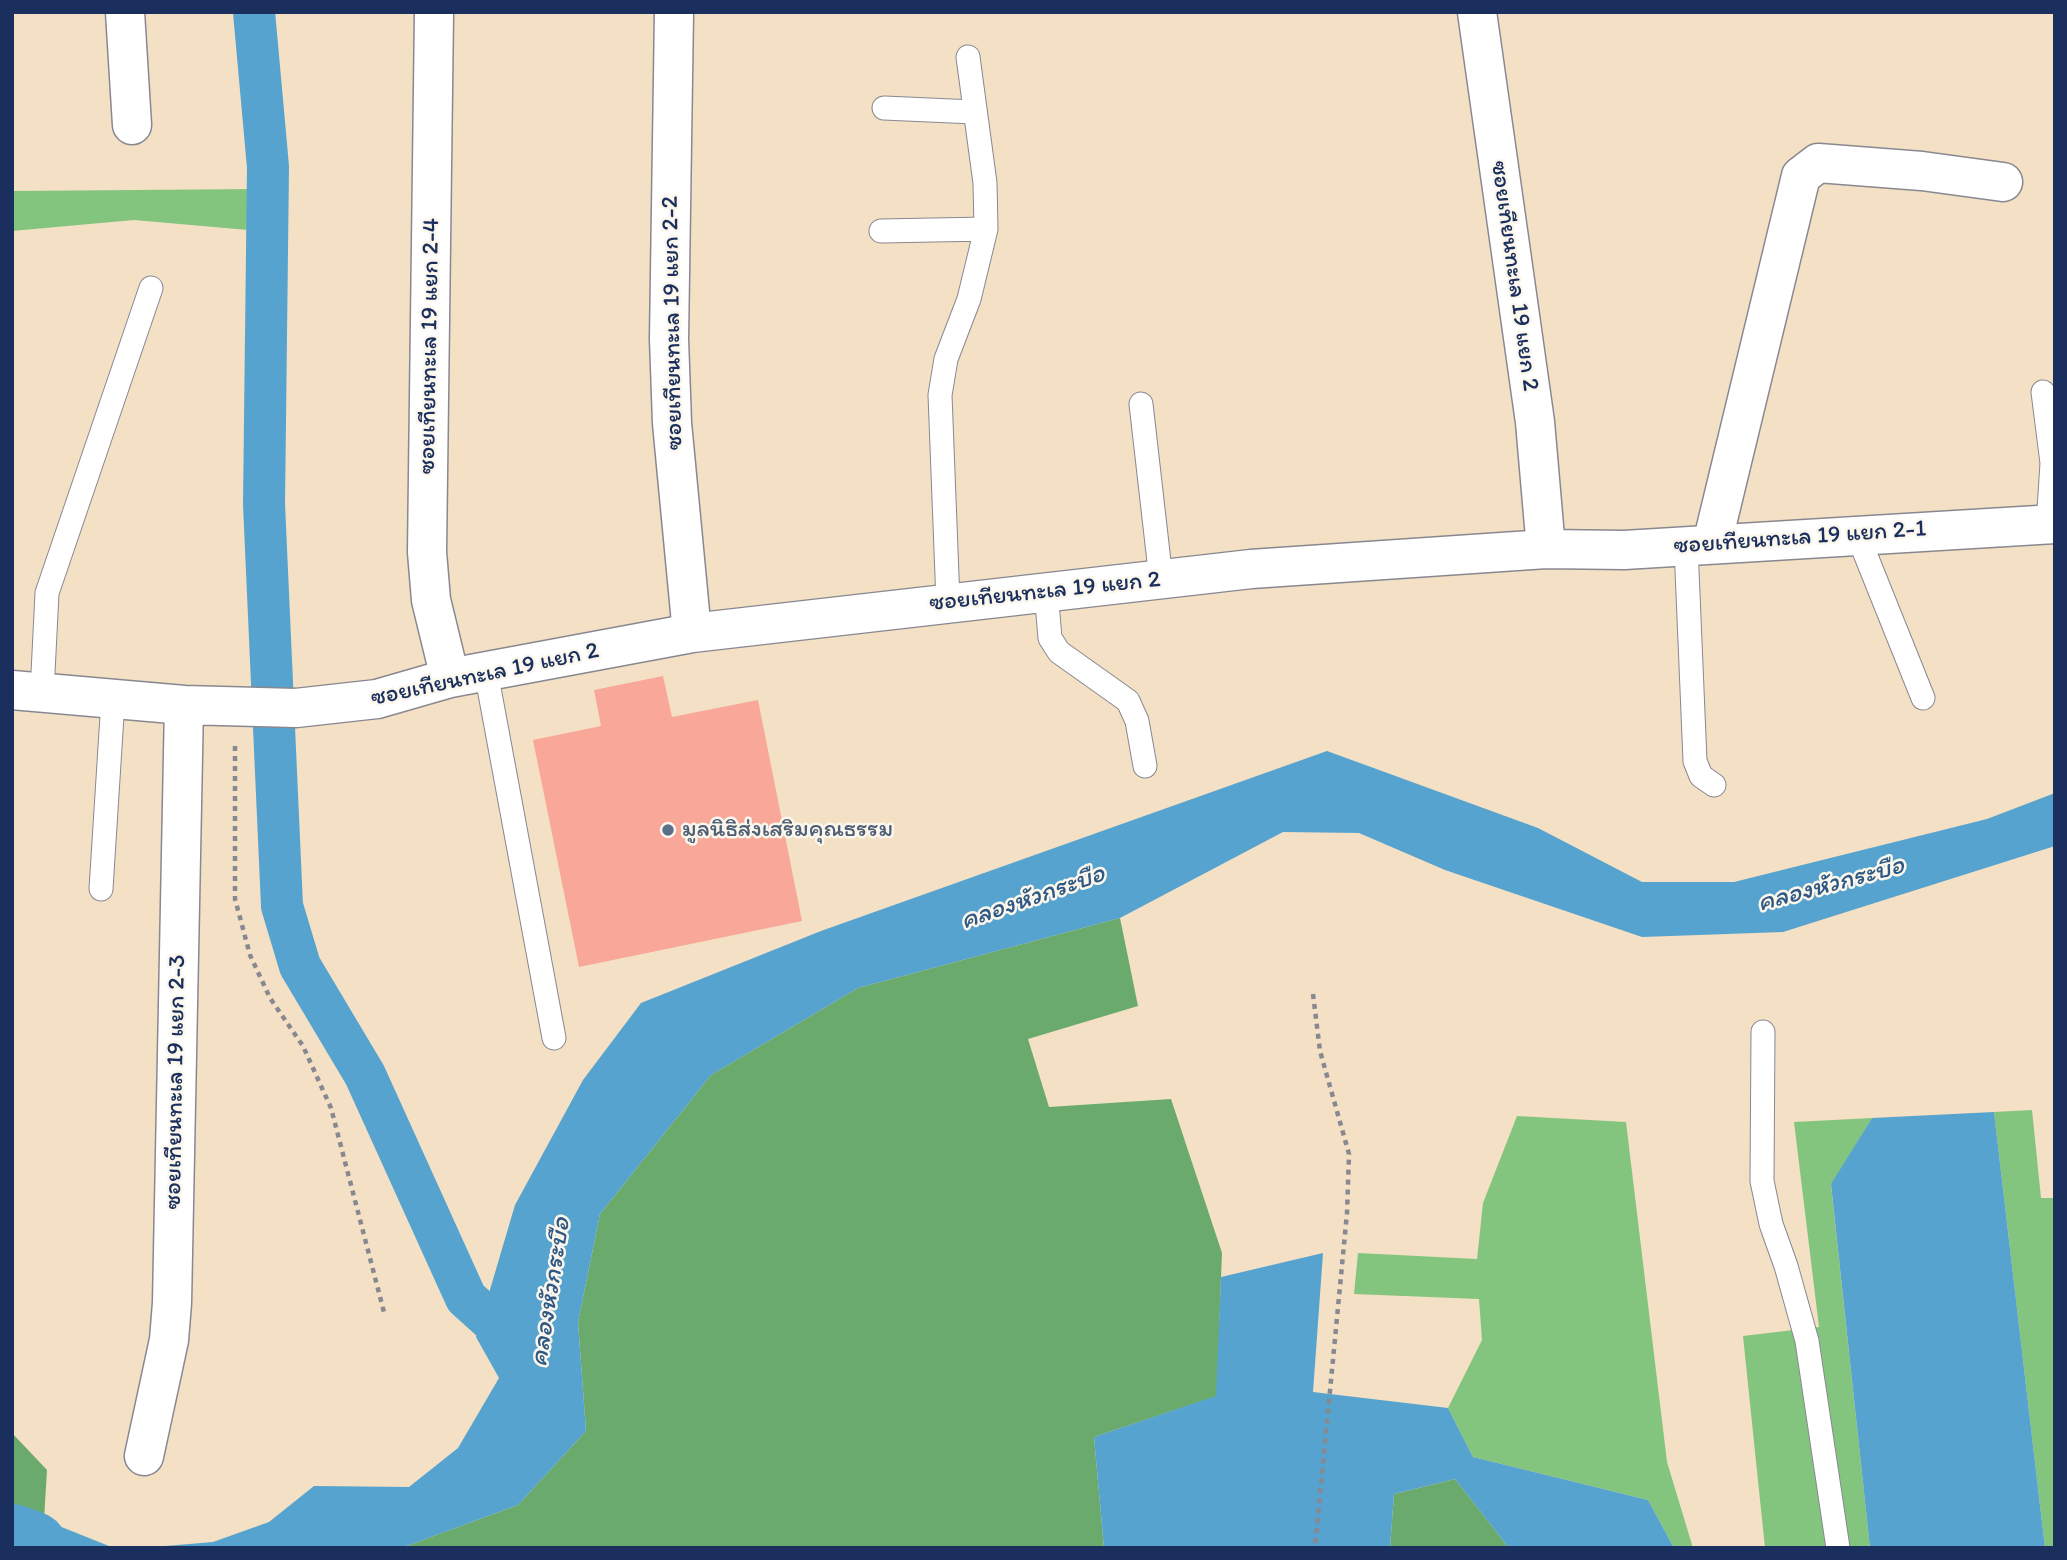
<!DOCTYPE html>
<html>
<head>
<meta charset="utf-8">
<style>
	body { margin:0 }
	#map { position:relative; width:2067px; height:1560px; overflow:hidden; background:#f4e0c4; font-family:Itim,sans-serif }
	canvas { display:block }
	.frame { position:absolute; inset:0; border:14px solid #1b2f5e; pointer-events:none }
</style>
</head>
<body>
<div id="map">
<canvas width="2067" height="1560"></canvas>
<div class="frame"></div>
</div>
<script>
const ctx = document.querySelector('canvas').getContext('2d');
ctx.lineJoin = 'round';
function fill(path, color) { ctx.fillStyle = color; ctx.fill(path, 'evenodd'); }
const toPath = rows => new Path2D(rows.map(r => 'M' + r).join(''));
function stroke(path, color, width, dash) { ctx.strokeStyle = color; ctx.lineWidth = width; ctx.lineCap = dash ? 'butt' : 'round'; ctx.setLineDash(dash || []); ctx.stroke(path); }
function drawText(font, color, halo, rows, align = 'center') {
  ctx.font = font + ' Itim,"Playpen Sans Thai",sans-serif'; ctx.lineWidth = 5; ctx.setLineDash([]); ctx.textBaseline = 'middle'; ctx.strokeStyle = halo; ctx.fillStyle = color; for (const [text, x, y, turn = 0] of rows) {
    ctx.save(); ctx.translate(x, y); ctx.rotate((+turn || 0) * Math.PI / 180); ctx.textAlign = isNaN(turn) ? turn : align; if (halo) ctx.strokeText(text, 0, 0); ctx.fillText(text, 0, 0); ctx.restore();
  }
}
fill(toPath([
	[258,189,248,230,134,220,12,231,12,191],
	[2032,1110,2041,1198,2055,1198,2055,1548,2045,1548,1994,1112],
	[1517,1116,1626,1122,1667,1462,1693,1548,1674,1548,1648,1500,1473,1457,1448,1408,1482,1340,1479,1299,1354,1294,1358,1253,1477,1259,1483,1203],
	[1872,1118,1831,1185,1870,1548,1765,1548,1743,1336,1819,1327,1794,1122]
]), '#83c57e');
fill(toPath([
	[1120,918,1138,1006,1028,1039,1049,1107,1171,1099,1222,1253,1221,1277,1217,1396,1094,1437,1104,1548,401,1548,518,1505,586,1431,578,1322,600,1214,711,1075,858,988],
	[12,1433,47,1470,44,1520,22,1548,12,1548],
	[1455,1479,1509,1548,1390,1548,1394,1494]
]), '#6aaa6d');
fill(toPath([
	[1327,751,1538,828,1642,882,1734,882,1987,819,2055,793,2055,846,1783,932,1642,937,1445,870,1359,833,1283,832,1120,918,858,988,711,1075,600,1214,578,1322,586,1431,518,1505,401,1548,141,1548,213,1542,269,1522,314,1486,409,1487,458,1448,499,1378,476,1337,515,1205,583,1080,641,1003,821,931],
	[1994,1112,2045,1548,1870,1548,1831,1184,1872,1118],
	[1323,1253,1313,1392,1448,1408,1473,1457,1648,1500,1674,1548,1509,1548,1455,1479,1394,1494,1390,1548,1104,1548,1094,1437,1216,1396,1221,1277],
	[44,1520,114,1548,22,1548]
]), '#55a3ce');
stroke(toPath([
	[254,12,268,167,264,504,282,906,300,966,365,1075,466,1298,526,1352]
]), '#55a3ce', 42);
stroke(toPath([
	[12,1541,31,1548]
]), '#55a3ce', 74);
fill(toPath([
	[663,676,672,717,758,700,802,921,579,967,533,740,601,726,594,690]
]), '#f9a798');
const service = toPath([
	[884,108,974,112],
	[881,231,986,229],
	[2043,392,2052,463,2048,525],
	[1141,404,1161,579],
	[1858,536,1923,698],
	[1686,546,1695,761,1701,776,1714,785],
	[1046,591,1050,638,1059,652,1128,701,1137,721,1145,766],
	[948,602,940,395,946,359,969,299,986,229,985,183,968,57],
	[486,672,554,1038],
	[42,693,47,593,151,288],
	[101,889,113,700],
	[1763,1032,1762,1181,1771,1224,1786,1266,1807,1341,1838,1548]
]);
const minor = toPath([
	[125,12,132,125],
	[434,12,427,552,431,600,450,678],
	[674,12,669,339,672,423,692,633],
	[1712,544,1801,176,1818,163,1922,171,2003,182],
	[1546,549,1624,550,2055,524],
	[12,690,184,705,296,708,377,699,450,678,692,633,1251,569,1546,549,1535,422,1477,12],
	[144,1456,169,1340,172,1303,184,705]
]);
stroke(service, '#888891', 25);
stroke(minor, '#888891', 41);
stroke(toPath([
	[235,746,235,899,250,955,270,998,303,1046,331,1108,385,1316],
	[1313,994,1320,1051,1349,1154,1347,1213,1315,1548]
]), '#888891', 4.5, [5, 5]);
stroke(service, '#fff', 23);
stroke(minor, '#fff', 38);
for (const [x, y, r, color] of [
	[668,830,7,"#5c6f8a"]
]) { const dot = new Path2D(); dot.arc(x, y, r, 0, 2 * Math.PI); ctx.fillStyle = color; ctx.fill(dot); stroke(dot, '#fbf7ec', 2.5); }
drawText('24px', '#1b2f5e', '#fbf7ec', [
	["ซอยเทียนทะเล 19 แยก 2",1514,276,82],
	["ซอยเทียนทะเล 19 แยก 2-2",673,323,-91],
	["ซอยเทียนทะเล 19 แยก 2-4",430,346,-89],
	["ซอยเทียนทะเล 19 แยก 2-1",1800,538,-4],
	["ซอยเทียนทะเล 19 แยก 2",1045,592,-6],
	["ซอยเทียนทะเล 19 แยก 2",485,675,-12],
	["ซอยเทียนทะเล 19 แยก 2-3",176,1082,-89]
]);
drawText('24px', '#4e5e75', '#fbf7ec', [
	["มูลนิธิส่งเสริมคุณธรรม",682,830]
], 'left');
drawText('italic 26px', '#2f5885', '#fbf7ec', [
	["คลองหัวกระบือ",1831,885,-15],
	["คลองหัวกระบือ",1033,898,-19],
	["คลองหัวกระบือ",551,1292,-81]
]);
</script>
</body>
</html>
